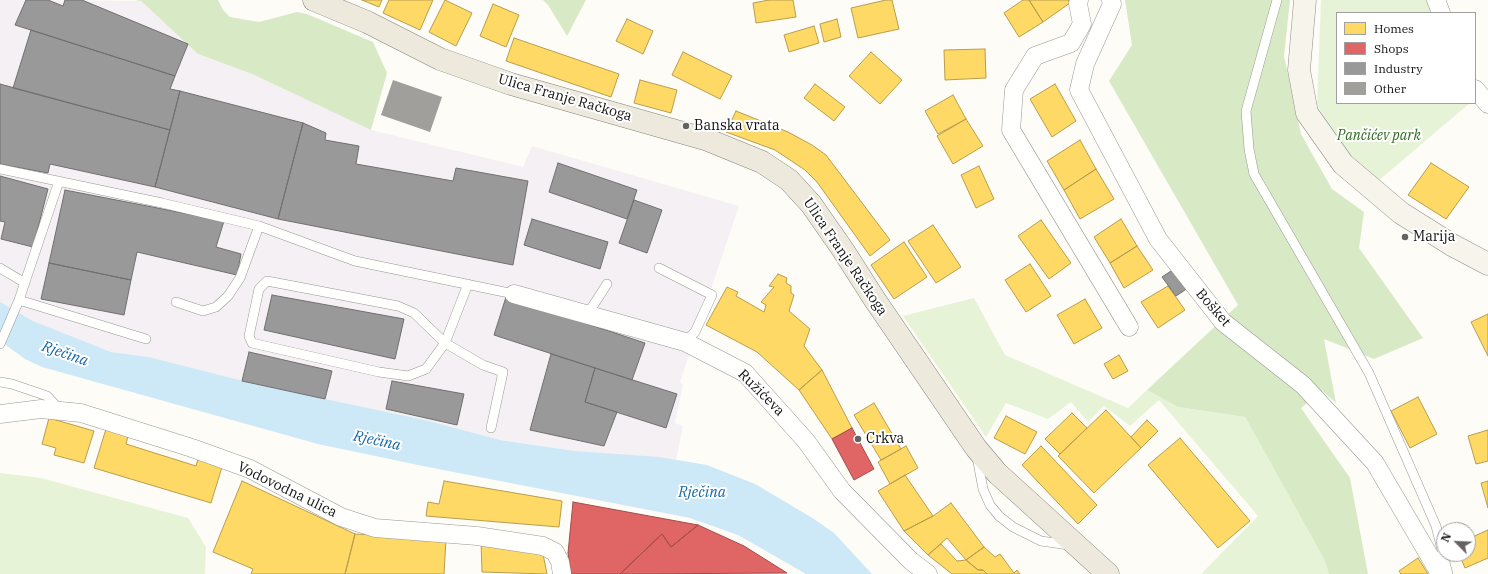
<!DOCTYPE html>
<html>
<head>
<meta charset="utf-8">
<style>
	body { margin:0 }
	#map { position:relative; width:1488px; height:574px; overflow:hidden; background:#fdfcf7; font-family:"IBM Plex Serif",serif }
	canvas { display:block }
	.legend { position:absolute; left:1336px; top:12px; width:140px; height:92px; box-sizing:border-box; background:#fff; border:1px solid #a0a0a0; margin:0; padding:5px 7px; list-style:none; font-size:12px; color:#111 }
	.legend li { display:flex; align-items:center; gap:8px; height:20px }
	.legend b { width:20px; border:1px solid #a0a0a0 }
	.north { position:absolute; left:1436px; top:522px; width:40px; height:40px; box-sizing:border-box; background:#fff; border:1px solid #a0a0a0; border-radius:50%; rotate:294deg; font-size:11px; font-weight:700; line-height:16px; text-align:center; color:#111 }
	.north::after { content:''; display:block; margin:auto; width:14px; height:18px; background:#646362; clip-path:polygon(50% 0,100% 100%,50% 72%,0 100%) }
</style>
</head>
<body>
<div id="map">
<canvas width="1488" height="574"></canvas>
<ul class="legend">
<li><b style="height:11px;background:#ffd966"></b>Homes</li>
<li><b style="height:11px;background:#e06666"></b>Shops</li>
<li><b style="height:11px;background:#999"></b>Industry</li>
<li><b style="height:11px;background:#a19f9c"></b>Other</li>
</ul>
<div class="north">N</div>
</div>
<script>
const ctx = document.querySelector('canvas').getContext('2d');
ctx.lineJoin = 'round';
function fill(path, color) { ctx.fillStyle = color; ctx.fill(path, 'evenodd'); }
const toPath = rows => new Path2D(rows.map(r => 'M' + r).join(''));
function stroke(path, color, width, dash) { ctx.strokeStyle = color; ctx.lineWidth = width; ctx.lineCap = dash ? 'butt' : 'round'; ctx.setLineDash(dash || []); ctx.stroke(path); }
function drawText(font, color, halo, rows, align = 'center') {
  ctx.font = font + ' "IBM Plex Serif",serif'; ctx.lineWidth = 4; ctx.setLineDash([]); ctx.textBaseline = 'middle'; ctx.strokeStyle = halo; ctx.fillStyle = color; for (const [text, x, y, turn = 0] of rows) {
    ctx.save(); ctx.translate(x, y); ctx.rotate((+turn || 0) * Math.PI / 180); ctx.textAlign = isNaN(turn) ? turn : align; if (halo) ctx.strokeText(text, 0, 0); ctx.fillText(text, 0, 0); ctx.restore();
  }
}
fill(toPath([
	[0,0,141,1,198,54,252,74,371,130,523,167,532,146,739,206,680,382,683,385,675,423,683,426,676,460,575,451,500,440,425,420,259,385,149,357,111,352,33,321,0,302]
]), '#f5f0f3');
fill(toPath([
	[1321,0,1440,0,1443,13,1337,13,1337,103,1470,103,1378,181,1356,162,1334,136,1317,104],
	[974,298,1005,355,1128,408,1147,390,1178,407,1245,417,1324,559,1329,574,1203,574,1202,573,1258,516,1159,400,1130,426,1104,406,1088,422,1071,402,1048,419,1006,403,986,437,903,316],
	[0,473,41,478,188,518,206,547,205,574,0,574]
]), '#e7f3d7');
fill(toPath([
	[134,0,218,0,223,10,230,17,259,22,297,12,307,14,373,42,387,73,371,130,252,74,198,54,141,1],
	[543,0,586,0,567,36,548,5],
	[1125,0,1290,0,1284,56,1301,134,1332,189,1364,212,1359,248,1423,338,1374,359,1324,339,1336,403,1322,391,1301,408,1350,478,1368,574,1329,574,1324,559,1245,417,1178,407,1147,390,1238,305,1109,81,1132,45]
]), '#d8eac5');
fill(toPath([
	[0,302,33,321,111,352,149,357,259,385,425,420,500,440,575,451,659,457,707,465,755,484,814,519,834,533,872,574,806,574,738,535,690,518,428,467,318,444,42,367,25,359,0,341]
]), '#cde8f7');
const homes = toPath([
	[362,0,382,0,379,7,362,0],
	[389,0,433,0,420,30,383,13,389,0],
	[445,0,472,13,456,46,429,32,445,0],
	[769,0,793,0,796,17,756,23,753,3,769,0],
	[886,0,892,0,899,29,858,38,851,8,886,0],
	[1023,0,1029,0,1043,22,1019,37,1004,13,1023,0],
	[1029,0,1068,0,1070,3,1043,22,1029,0],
	[493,4,519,15,506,47,480,36,493,4],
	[627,19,653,31,643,54,616,41,627,19],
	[837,19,841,37,824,42,820,24,837,19],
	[814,26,819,43,789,52,784,35,814,26],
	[514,38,619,74,611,97,506,61,514,38],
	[985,49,986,78,945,80,944,50,985,49],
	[683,52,732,76,720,99,672,75,683,52],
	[871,52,902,80,880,104,849,76,871,52],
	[640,80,677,90,671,113,634,103,640,80],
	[815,84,845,107,834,121,804,98,815,84],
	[1055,84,1076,121,1052,137,1030,99,1055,84],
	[953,95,966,119,938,134,925,111,953,95],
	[736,111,788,132,812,145,826,155,890,240,870,256,817,182,805,170,775,150,726,132,736,111],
	[966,119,983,146,953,164,937,136,966,119],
	[1080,140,1096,169,1064,190,1047,161,1080,140],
	[1431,163,1469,187,1446,219,1408,195,1431,163],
	[979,166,994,199,976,208,961,175,979,166],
	[1096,169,1114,199,1080,219,1064,190,1096,169],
	[1121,219,1137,246,1110,263,1094,237,1121,219],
	[1041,220,1071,263,1049,279,1018,236,1041,220],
	[933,225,961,267,936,283,908,241,933,225],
	[904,242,927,277,894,299,871,265,904,242],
	[1137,246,1153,270,1124,288,1110,263,1137,246],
	[1030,264,1051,296,1026,312,1005,280,1030,264],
	[778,274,787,278,786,283,791,286,791,293,794,295,789,311,810,329,804,346,822,370,799,390,757,352,706,325,727,287,738,292,736,296,764,312,766,305,761,302,774,287,769,286,778,274],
	[1168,286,1185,310,1158,328,1141,302,1168,286],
	[1085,299,1102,328,1074,344,1057,315,1085,299],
	[1488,314,1488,356,1471,322,1488,314],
	[1119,355,1128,371,1113,379,1104,364,1119,355],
	[822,370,852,428,832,439,799,390,822,370],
	[1418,397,1437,434,1410,448,1391,411,1418,397],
	[874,403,901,449,881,460,854,415,874,403],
	[1106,410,1141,448,1094,493,1058,456,1106,410],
	[1072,413,1087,428,1060,454,1045,439,1072,413],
	[1006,416,1037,432,1025,454,994,438,1006,416],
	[49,418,94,431,84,463,54,455,56,448,42,444,49,418],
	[1147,420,1158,431,1141,448,1131,437,1147,420],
	[106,429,128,436,126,444,196,466,198,459,222,467,211,503,94,468,106,429],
	[1488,430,1488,461,1476,464,1468,436,1488,430],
	[1180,438,1250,521,1218,548,1148,465,1180,438],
	[906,446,918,468,890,484,878,462,906,446],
	[1041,446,1097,505,1078,524,1022,465,1041,446],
	[905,475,933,516,904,531,878,491,905,475],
	[242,481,355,534,345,574,251,574,253,569,213,552,242,481],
	[444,481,562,501,559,527,426,516,428,502,439,504,444,481],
	[1488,481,1488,508,1481,483,1488,481],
	[951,503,984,547,966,560,947,538,928,555,904,531,933,516,951,503],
	[1488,530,1488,558,1465,568,1459,554,1468,554,1468,539,1488,530],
	[355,534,446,539,444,574,345,574,355,534],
	[481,541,543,554,547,574,482,572,481,541],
	[941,544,957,561,966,560,978,570,983,570,987,574,952,574,928,555,941,544],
	[984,547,995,557,1000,554,1014,573,1017,570,1020,574,987,574,983,570,978,570,966,560,984,547],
	[1418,558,1428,574,1401,574,1399,571,1418,558]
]);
fill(homes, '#ffd966');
stroke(homes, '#b89d4c', 1);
const shops = toPath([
	[852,428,874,469,854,480,832,439,852,428],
	[573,502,698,525,671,547,662,534,620,574,571,574,568,553,573,502],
	[698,525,744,546,787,573,620,574,662,534,671,547,698,525]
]);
fill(shops, '#e06666');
stroke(shops, '#a24c4c', 1);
const industry = toPath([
	[26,0,48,0,63,6,65,0,82,0,188,44,175,76,15,25,26,0],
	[31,30,175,76,170,89,180,91,170,130,13,88,31,30],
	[0,84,170,130,155,187,50,164,48,173,0,164,0,84],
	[180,91,303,123,278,219,155,187,180,91],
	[303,123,326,133,325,140,359,146,356,164,453,181,456,168,528,181,513,265,278,219,303,123],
	[558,163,637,190,627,219,549,192,558,163],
	[0,176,48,189,33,247,1,239,5,222,0,221,0,176],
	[65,190,224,221,216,247,241,254,237,275,137,252,131,280,49,263,65,190],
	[634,200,662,210,647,253,619,243,634,200],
	[532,219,608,242,600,269,524,245,532,219],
	[49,263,131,280,124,315,41,299,49,263],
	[1174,269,1188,288,1176,296,1162,277,1174,269],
	[272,295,404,319,395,359,264,330,272,295],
	[506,297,645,343,632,380,494,335,506,297],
	[249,352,332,371,325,399,242,381,249,352],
	[551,354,595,368,585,402,617,412,604,446,530,430,551,354],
	[595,368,677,394,666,428,585,402,595,368],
	[392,381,464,394,457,425,386,409,392,381]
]);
fill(industry, '#999');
stroke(industry, '#707070', 1);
fill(toPath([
	[393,80,442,97,430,132,381,115]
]), '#a19f9c');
const lane = toPath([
	[1277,0,1246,111,1249,149,1254,174,1369,373,1436,526,1448,574],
	[0,169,162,203,259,226,355,261,514,294],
	[0,268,25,283],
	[659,268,712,295,695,332,685,342],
	[468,284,445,343,426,369,408,376,379,372,252,343,249,336,259,289,267,281,398,306,414,313,445,343,483,365,503,372,491,428],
	[19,300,146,339],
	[176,302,203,311,216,307,228,296,240,278,259,226],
	[587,315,607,284],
	[0,344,19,300,59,181],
	[0,382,12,384,47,396,60,410],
	[977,457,983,489,990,505,999,516,1013,527,1041,541,1069,545]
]);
const street = toPath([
	[1079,0,1078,4,1082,24,1071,43,1035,56,1014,90,1011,130,1129,327],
	[1111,0,1112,4,1085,64,1079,90,1158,239,1223,322,1303,385,1375,463,1440,574],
	[1436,0,1441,13],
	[1475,89,1488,104],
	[514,294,685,342,745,373,806,441,842,491,911,561,928,574],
	[0,414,41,409,81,413,192,448,250,469,341,517,375,528,477,536,543,546,555,552,560,562,562,574]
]);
const secondary = toPath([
	[1305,0,1299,70,1307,113,1343,164,1401,213,1452,245,1488,264]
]);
const primary = toPath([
	[314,0,367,22,440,59,511,84,708,140,762,162,789,180,811,204,843,250,875,300,976,448,997,473,1108,574]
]);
stroke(lane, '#979795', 10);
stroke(street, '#979795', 19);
stroke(secondary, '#8e8d8b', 23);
stroke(primary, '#858482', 23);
stroke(lane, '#fffffe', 9);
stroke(street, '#fffffe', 18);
stroke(secondary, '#f6f4eb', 22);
stroke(primary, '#ede9dc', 22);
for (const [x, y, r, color] of [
	[686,126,4,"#646362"],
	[1405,237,4,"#646362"],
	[858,439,4,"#646362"]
]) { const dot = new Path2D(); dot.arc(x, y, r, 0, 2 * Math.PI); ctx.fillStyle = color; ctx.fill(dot); stroke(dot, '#fff', 1.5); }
drawText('14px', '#111', '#fff', [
	["Ulica Franje Račkoga",565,98,16],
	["Ulica Franje Račkoga",845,257,56],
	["Bošket",1213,308,49],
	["Ružićeva",761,393,45],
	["Vodovodna ulica",287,490,26]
]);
drawText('14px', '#111', '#fff', [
	["Banska vrata",694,126],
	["Marija",1413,237],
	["Crkva",866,439]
], 'left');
drawText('italic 14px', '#2f6b1f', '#fff', [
	["Pančićev park",1379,136]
]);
drawText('italic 15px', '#1768a6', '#fff', [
	["Rječina",65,354,19],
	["Rječina",377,441,12],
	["Rječina",702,493]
]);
</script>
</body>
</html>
